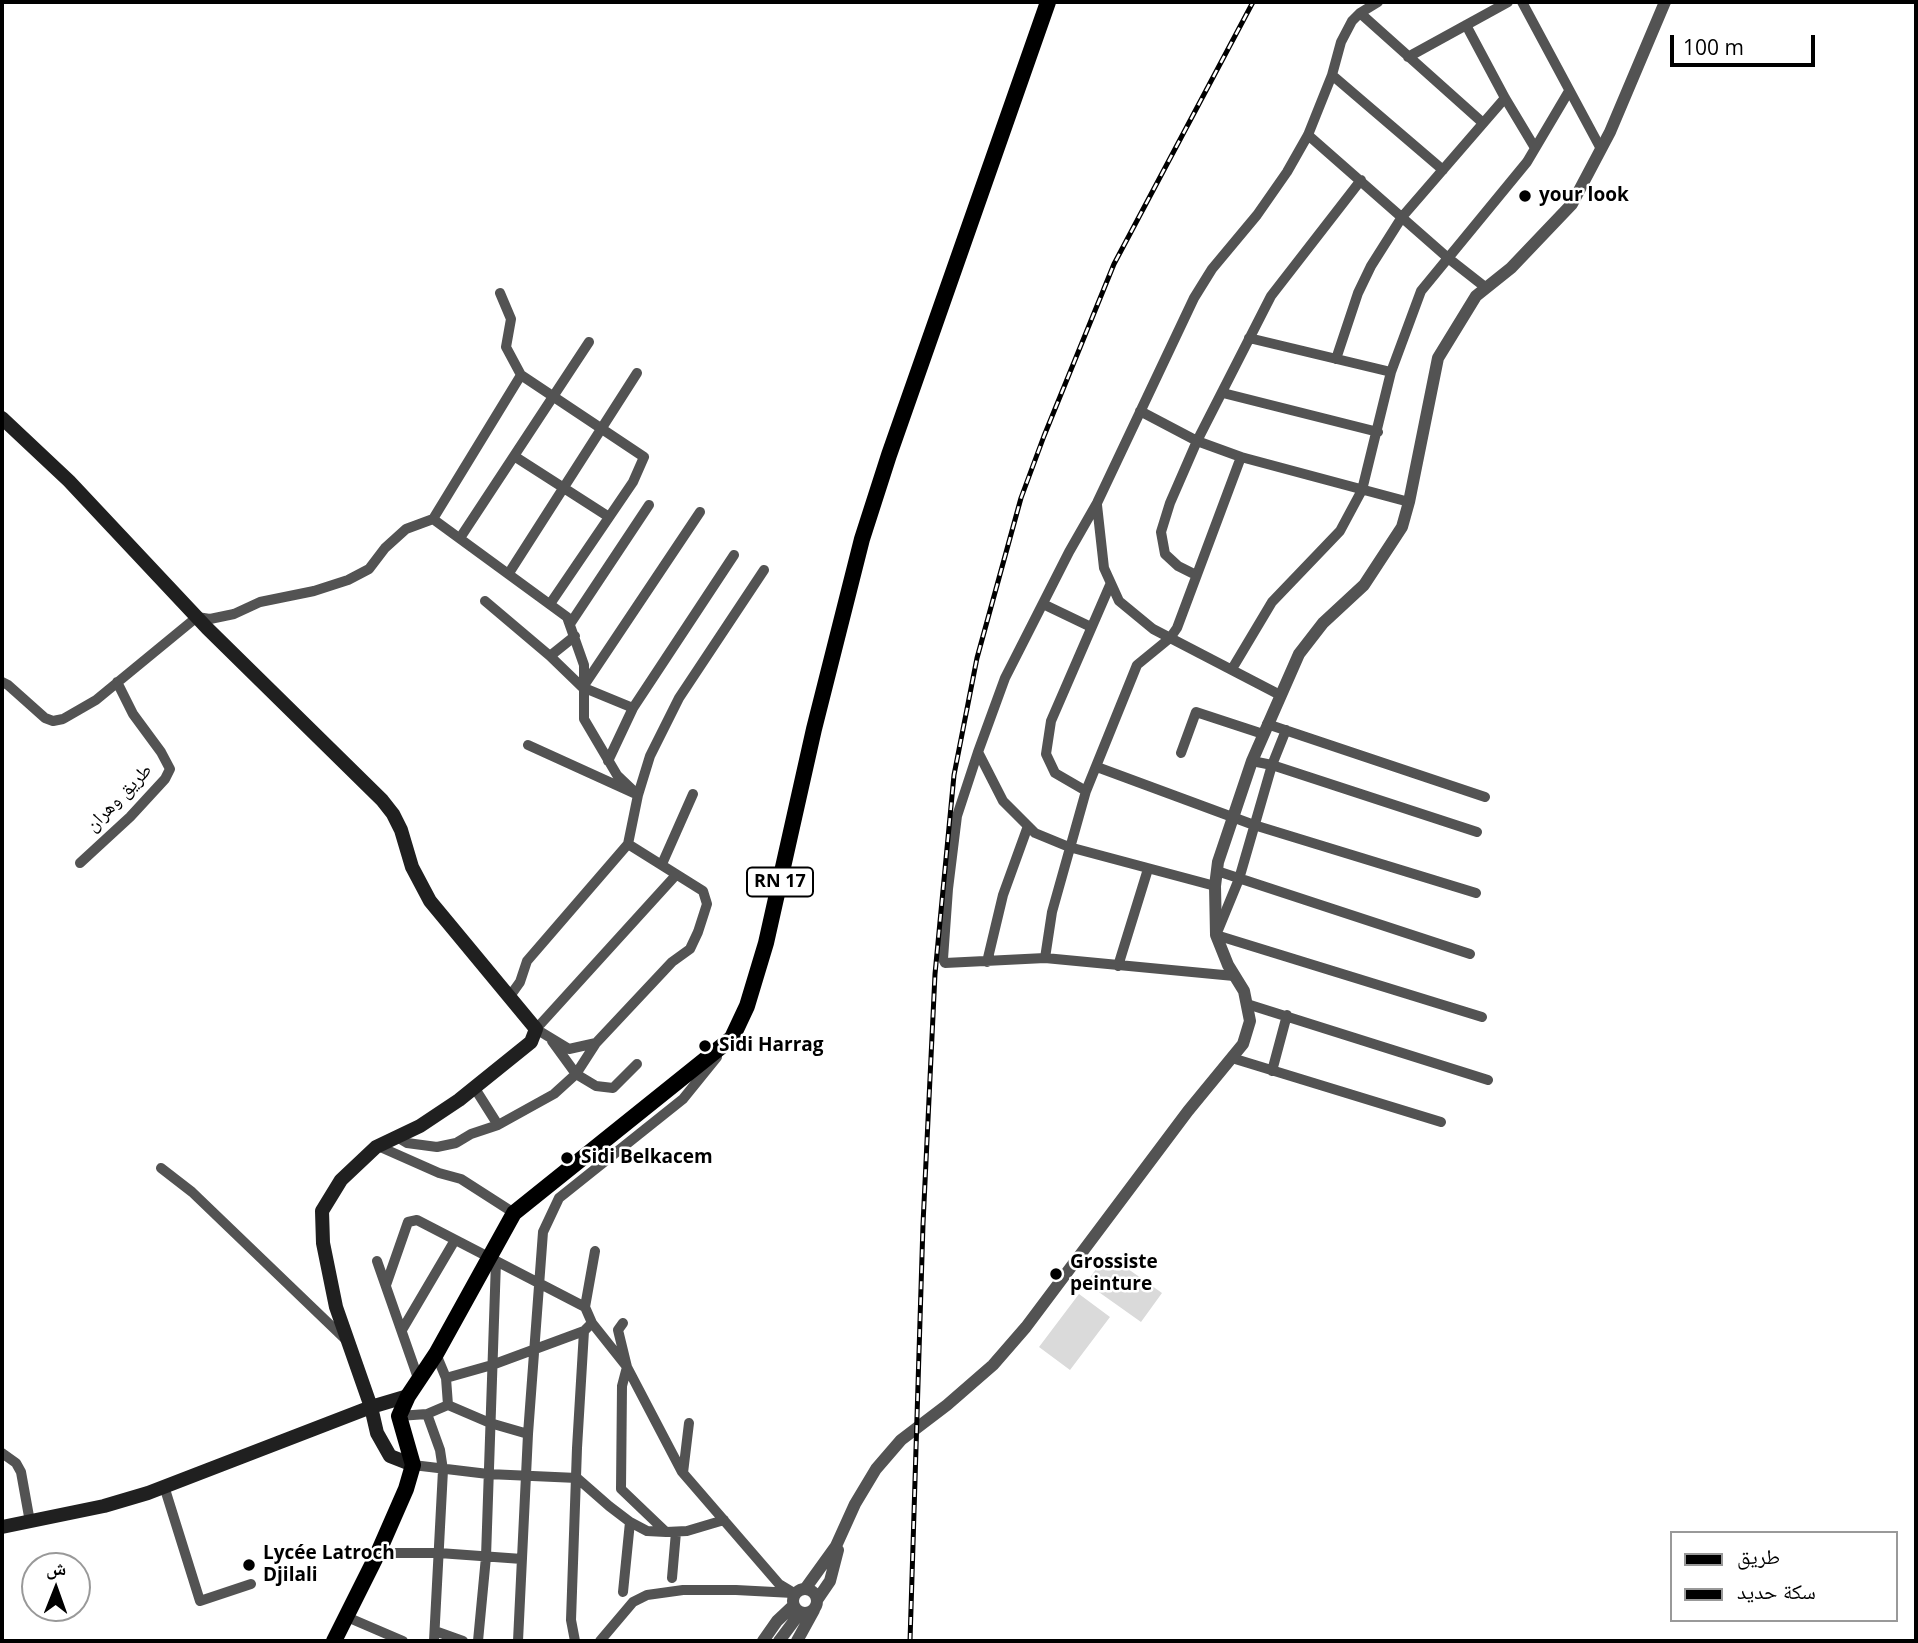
<!DOCTYPE html>
<html>
<head>
<meta charset="utf-8">
<style>
	body { margin:0 }
	#map { position:relative; width:1918px; height:1643px; overflow:hidden; background:#fff; font-family:"Open Sans","Noto Naskh Arabic",sans-serif }
	canvas { display:block }
	.frame { position:absolute; inset:0; border:4px solid #000; pointer-events:none }
	.legend { position:absolute; left:1670px; top:1531px; width:228px; height:91px; box-sizing:border-box; background:#fff; border:2px solid #999; margin:0; padding:9px 12px; list-style:none; font-size:21px; color:#000 }
	.legend li { display:flex; align-items:center; gap:14px; height:35px }
	.legend b { width:35px; border:2px solid #999 }
	.north { position:absolute; left:21px; top:1552px; width:70px; height:70px; box-sizing:border-box; background:#fff; border:2px solid #999; border-radius:50%; rotate:1deg; font-size:19px; font-weight:700; line-height:28px; text-align:center; color:#000 }
	.north::after { content:''; display:block; margin:auto; width:24px; height:32px; background:#000; clip-path:polygon(50% 0,100% 100%,50% 72%,0 100%) }
	.scale { position:absolute; left:1670px; top:35px; width:145px; height:32px; box-sizing:border-box; border:4px solid #000; border-top:0; padding-left:9px; font-size:21px; line-height:24px; white-space:nowrap; color:#000; -webkit-text-stroke:5px #fff; paint-order:stroke }
</style>
</head>
<body>
<div id="map">
<canvas width="1918" height="1643"></canvas>
<div class="frame"></div>
<ul class="legend">
<li><b style="height:9px;background:#000"></b>طريق</li>
<li><b style="height:9px;background:#000"></b>سكة حديد</li>
</ul>
<div class="north">ش</div>
<div class="scale">100 m</div>
</div>
<script>
const ctx = document.querySelector('canvas').getContext('2d');
ctx.lineJoin = 'round';
function fill(path, color) { ctx.fillStyle = color; ctx.fill(path, 'evenodd'); }
const toPath = rows => new Path2D(rows.map(r => 'M' + r).join(''));
function stroke(path, color, width, dash) { ctx.strokeStyle = color; ctx.lineWidth = width; ctx.lineCap = dash ? 'butt' : 'round'; ctx.setLineDash(dash || []); ctx.stroke(path); }
function drawText(font, color, halo, rows, align = 'center') {
  ctx.font = font + ' "Open Sans","Noto Naskh Arabic",sans-serif'; ctx.lineWidth = 5; ctx.setLineDash([]); ctx.textBaseline = 'middle'; ctx.strokeStyle = halo; ctx.fillStyle = color; for (const [text, x, y, turn = 0] of rows) {
    ctx.save(); ctx.translate(x, y); ctx.rotate((+turn || 0) * Math.PI / 180); ctx.textAlign = isNaN(turn) ? turn : align; if (halo) ctx.strokeText(text, 0, 0); ctx.fillText(text, 0, 0); ctx.restore();
  }
}
fill(toPath([
	[1107,1254,1162,1293,1141,1322,1086,1283],
	[1079,1294,1110,1317,1070,1370,1039,1347]
]), '#dadada');
stroke(toPath([
	[1522,2,1601,149],
	[1360,13,1483,123],
	[1466,25,1505,98,1535,148],
	[1408,57,1508,2],
	[1332,75,1443,170],
	[1308,135,1448,258,1485,287],
	[500,293,511,319,506,347,521,375,644,457,633,482,550,604],
	[1249,338,1391,372],
	[1336,359,1358,293,1371,266,1402,217,1505,98],
	[521,375,433,519,567,617,584,665,584,719,617,775,638,795,528,745],
	[1223,393,1378,432],
	[1140,411,1197,441,1241,457,1409,502],
	[514,456,609,517],
	[1097,505,1104,568,1119,601,1153,629,1280,695],
	[460,538,589,342],
	[509,573,637,373],
	[1196,575,1178,566,1165,554,1161,532,1170,503,1197,441,1271,296,1361,180],
	[485,601,550,656,582,687,633,708],
	[1043,604,1091,627],
	[570,624,649,505],
	[550,656,575,636],
	[1232,669,1272,602,1340,531,1362,490,1391,372,1421,291,1527,162,1569,91],
	[2,682,8,685,45,718,53,721,63,719,96,700,197,617,210,619,234,614,260,602,314,591,348,580,369,569,385,548,406,529,433,519],
	[583,687,700,512],
	[1267,724,1485,797],
	[1286,730,1272,765,1239,879,1216,935,1482,1017],
	[978,752,957,816,948,889,943,959,945,963,1045,958,1234,976],
	[1181,753,1196,712,1263,734],
	[608,761,633,708,734,555],
	[1252,761,1272,765,1477,832],
	[1097,767,1254,825,1476,893],
	[1086,791,1055,773,1046,754,1051,721,1110,585],
	[80,863,130,817,165,779,170,769,161,752,133,714,117,682],
	[662,864,693,794],
	[1217,871,1470,954],
	[1215,886,1069,847,1035,833,1003,801,978,752,1005,678,1069,552,1097,503,1194,298,1212,269,1257,215,1287,172,1308,135,1332,75,1341,42,1352,21,1360,13,1378,2],
	[1045,958,1052,912,1086,791,1137,665,1170,638,1177,628,1241,457],
	[987,962,1003,895,1028,826],
	[1118,966,1148,869],
	[510,996,520,982,527,961,628,844,638,795,650,756,679,698,764,570],
	[1247,1004,1488,1080],
	[552,1041,576,1074,596,1086,613,1088,637,1064],
	[596,1043,569,1049,536,1029,676,875],
	[1232,1058,1441,1122],
	[1272,1071,1287,1015],
	[474,1087,498,1125,554,1094,576,1074,596,1043,672,962,690,949,698,932,707,904,703,891,628,844],
	[397,1137,407,1143,437,1147,456,1143,471,1134,498,1125],
	[378,1146,439,1173,461,1179,514,1213],
	[161,1168,192,1192,345,1339],
	[377,1261,418,1378],
	[386,1285,408,1222,417,1220,585,1307],
	[592,1323,627,1367,682,1472],
	[623,1323,618,1330,627,1367,622,1386,621,1489,666,1532],
	[402,1330,455,1240],
	[446,1378,492,1365,584,1331],
	[448,1405,490,1423,528,1434],
	[427,1414,440,1450,443,1470,434,1641],
	[399,1416,427,1414,448,1405,446,1378,436,1354],
	[689,1423,683,1473,779,1584,794,1593],
	[2,1453,16,1463,21,1472,30,1522],
	[413,1465,488,1474,577,1478,609,1506,630,1522,647,1531,666,1532,687,1531,724,1520],
	[164,1486,200,1601,251,1584],
	[378,1553,439,1553,522,1559],
	[672,1578,676,1532],
	[623,1592,630,1522],
	[347,1617,403,1641],
	[435,1631,463,1641],
	[478,1641,486,1557,496,1261],
	[518,1641,528,1434,543,1232,559,1198,683,1099,717,1057],
	[575,1641,571,1620,577,1448,584,1331,592,1323,585,1307,595,1251],
	[600,1641,633,1602,647,1595,683,1590,736,1590,793,1593]
]), '#535353', 10);
stroke(toPath([
	'793 1601a12 12 0 1 1 24 0a12 12 0 1 1-24 0Z',
	[805,1589,836,1546,855,1504,876,1469,901,1440,947,1405,993,1365,1026,1327,1188,1111,1243,1044,1250,1021,1244,991,1228,965,1216,935,1215,886,1218,862,1252,761,1299,654,1323,623,1364,585,1402,527,1409,502,1438,358,1476,296,1511,268,1572,204,1610,132,1665,2],
	[817,1600,830,1581,838,1550],
	[763,1641,777,1621,793,1606],
	[779,1641,800,1613],
	[797,1641,814,1610]
]), '#535353', 12);
stroke(toPath([
	[2,418,69,481,207,628,382,800,393,814,401,830,412,867,430,901,536,1029,531,1042,459,1100,420,1126,376,1147,341,1180,322,1211,323,1243,336,1307,371,1407,377,1433,390,1456,413,1465],
	[2,1527,104,1506,148,1493,371,1407,408,1396]
]), '#202020', 14);
stroke(toPath([
	[334,1641,378,1553,406,1489,413,1465,399,1416,408,1396,436,1354,514,1213,732,1038,747,1006,766,943,814,729,862,539,889,455,1048,2]
]), '#000', 16);
const rail = toPath([
	[910,1641,923,1224,935,974,954,775,977,658,1021,498,1044,436,1114,264,1253,2]
]);
stroke(rail, '#000', 5);
stroke(rail, '#fff', 2.5, [8]);
for (const [x, y, r, color] of [
	[1525,196,7,"#000"],
	[705,1046,7,"#000"],
	[567,1158,7,"#000"],
	[1056,1274,7,"#000"],
	[249,1565,7,"#000"]
]) { const dot = new Path2D(); dot.arc(x, y, r, 0, 2 * Math.PI); ctx.fillStyle = color; ctx.fill(dot); stroke(dot, '#fff', 2.5); }
for (const [x, y, w] of [
	[780,882,66]
]) { const box = new Path2D(); box.roundRect(x - w / 2, y - 14.5, w, 29, 5); ctx.fillStyle = '#fff'; ctx.fill(box); stroke(box, '#000', 2); }
drawText('bold 18px', '#000', null, [
	["RN 17",780,882]
]);
drawText('bold 19px', '#000', '#fff', [
	["your look",1539,196],
	["Sidi Harrag",719,1046],
	["Sidi Belkacem",581,1158],
	["Grossiste",1070,1263],
	["peinture",1070,1285],
	["Lycée Latroch",263,1554],
	["Djilali",263,1576]
], 'left');
drawText('19px', '#000', '#fff', [
	["طريق وهران",119,798,-46]
]);
</script>
</body>
</html>
